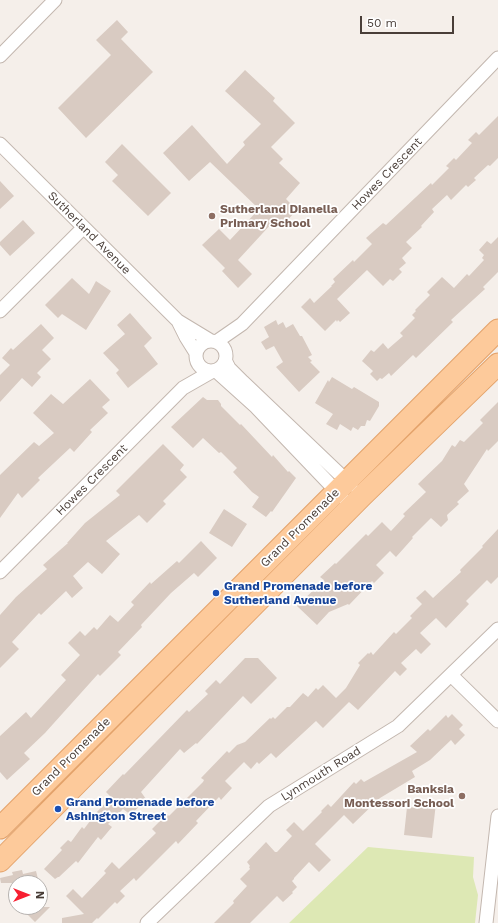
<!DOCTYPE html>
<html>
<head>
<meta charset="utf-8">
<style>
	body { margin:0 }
	#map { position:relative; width:498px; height:923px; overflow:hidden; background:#f5efea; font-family:"Work Sans",sans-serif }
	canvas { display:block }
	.north { position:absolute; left:8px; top:875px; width:40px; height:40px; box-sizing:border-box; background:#fff; border:1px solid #b6b2af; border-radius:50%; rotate:90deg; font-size:11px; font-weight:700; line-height:16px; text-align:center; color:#493e38 }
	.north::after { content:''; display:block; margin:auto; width:14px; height:18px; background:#f71f31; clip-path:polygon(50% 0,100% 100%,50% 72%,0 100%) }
	.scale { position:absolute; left:360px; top:16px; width:94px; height:18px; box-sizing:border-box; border:2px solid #493e38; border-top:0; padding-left:5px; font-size:12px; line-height:14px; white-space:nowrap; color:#493e38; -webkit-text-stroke:3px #fff; paint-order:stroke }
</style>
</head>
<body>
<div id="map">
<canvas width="498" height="923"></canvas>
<div class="north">N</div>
<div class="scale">50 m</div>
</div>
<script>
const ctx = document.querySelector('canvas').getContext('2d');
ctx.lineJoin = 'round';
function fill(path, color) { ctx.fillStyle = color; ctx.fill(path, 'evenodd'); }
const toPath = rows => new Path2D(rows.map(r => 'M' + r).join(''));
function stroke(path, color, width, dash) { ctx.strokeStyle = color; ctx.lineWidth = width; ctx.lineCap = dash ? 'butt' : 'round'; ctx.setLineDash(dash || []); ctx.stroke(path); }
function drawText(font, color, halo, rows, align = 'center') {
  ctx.font = font + ' "Work Sans",sans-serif'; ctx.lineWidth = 3.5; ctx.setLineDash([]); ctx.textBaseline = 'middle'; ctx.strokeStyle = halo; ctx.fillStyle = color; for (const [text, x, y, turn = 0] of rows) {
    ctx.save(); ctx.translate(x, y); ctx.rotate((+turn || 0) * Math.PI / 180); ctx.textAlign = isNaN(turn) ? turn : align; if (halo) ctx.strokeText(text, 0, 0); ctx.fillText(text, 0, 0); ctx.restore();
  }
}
fill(toPath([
	[368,847,474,857,473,877,478,895,475,923,289,923]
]), '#dde8b4');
fill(toPath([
	[117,20,128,32,121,39,153,72,86,138,58,108,111,55,96,40],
	[245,70,275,98,273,101,295,123,271,147,283,159,279,163,300,183,286,199,297,210,280,228,273,222,238,260,252,274,238,288,222,271,225,268,202,245,219,229,230,240,259,209,210,162,189,181,163,153,192,125,227,164,245,145,243,142,261,124,225,91],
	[498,116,498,158,490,166,488,165,474,178,476,180,468,187,466,185,451,200,447,195,432,209,434,212,421,226,422,227,406,242,412,248,402,258,406,263,399,269,402,272,393,281,390,279,383,286,367,270,337,299,350,313,340,322,338,320,337,322,336,320,325,331,301,307,310,298,314,303,332,286,331,286,335,282,333,279,353,260,354,262,372,244,366,238,383,223,386,225,431,183,432,185,449,168,446,166,454,158,456,160,472,143,468,140,476,132,479,135],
	[122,144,171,193,148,216,112,181,118,175,105,162],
	[0,181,14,196,0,209],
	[23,220,35,233,10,256,0,245,0,242],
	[498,237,498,272,483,287,485,289,451,320,453,322,416,358,413,355,391,376,389,373,382,379,380,378,377,381,370,374,373,371,362,361,371,350,374,352,383,343,388,349,403,336,400,333,415,318,412,315,416,311,415,310,430,295,427,292,442,277,454,288,467,274,469,276,484,260,482,258,484,255,479,250,487,241,491,244],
	[72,278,89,294,96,281,111,291,86,330,62,314,58,318,45,305],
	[130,313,152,338,144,346,158,364,128,388,116,373,119,370,103,353,125,334,117,325],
	[276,320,278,325,283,322,286,328,293,324,300,336,302,336,312,355,308,357,312,361,310,362,320,372,299,392,276,367,283,362,274,346,266,350,261,342,269,337,264,327],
	[41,324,54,338,42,350,51,359,37,373,41,377,32,387,22,378,0,402,0,375,10,365,2,358,11,348,13,350],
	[332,377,352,389,354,387,379,402,379,406,370,421,367,420,365,426,361,426,358,430,353,427,351,431,340,424,337,430,326,424,333,414,315,403,328,380,329,382],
	[90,379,110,400,102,407,108,413,90,430,92,432,74,452,70,448,38,478,40,480,22,498,18,493,0,518,0,475,34,442,39,446,54,433,33,413,51,394,63,404],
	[203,397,207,400,218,400,221,404,221,406,240,425,241,424,272,457,273,455,288,472,289,471,296,478,272,512,271,511,266,517,252,507,259,497,252,492,233,472,237,468,221,452,219,453,203,438,193,448,171,427],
	[498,402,498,441,488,451,487,449,464,484,469,491,457,502,459,504,447,515,448,520,441,527,431,518,412,537,413,538,396,557,390,551,376,565,384,573,374,583,372,581,349,605,348,604,329,612,317,625,297,606,324,580,320,577,335,563,336,564,366,534,368,536,382,522,391,531,405,516,403,514,426,492,418,484,442,461,452,445,455,447,460,440,464,442,483,423,480,420],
	[163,444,184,465,180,470,187,477,163,501,166,504,147,523,139,515,106,541,120,554,102,574,88,562,73,576,83,588,72,598,66,591,41,615,39,613,12,642,19,649,0,668,0,615,16,597,47,569,43,565,68,543,67,543,85,523,120,495,116,491],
	[224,509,247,524,232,547,209,533],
	[498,529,498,577,491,584,487,580,466,601,469,604,446,628,436,618,420,633,431,644,421,654,416,649,401,663,407,669,400,676,395,671,358,710,349,702,323,728,316,721,276,758,271,753,259,764,257,762,251,769,244,762,225,781,232,788,221,800,219,797,196,821,198,823,178,844,176,841,136,881,134,878,120,891,125,896,117,904,115,902,98,919,97,918,92,923,62,923,62,918,84,914,66,896,73,889,82,898,106,873,104,871,112,862,119,869,156,833,152,829,167,814,169,816,203,782,204,780,201,778,227,751,229,753,237,745,245,742,270,718,271,719,273,717,275,719,287,707,290,707,303,693,308,697,316,688,318,690,323,685,336,698,346,688,360,665,358,663,368,653,369,654,371,652,373,655,394,632,396,634,412,618,410,616,422,604,416,598,425,590,433,598,461,572,460,570,483,547,482,546],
	[201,541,217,558,198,577,194,573,171,593,141,625,142,627,118,652,121,655,100,676,98,674,45,733,24,753,30,759,7,780,0,772,0,736,26,712,31,718,66,680,61,675,80,655,68,643,80,631,85,636,94,627,97,630,110,615,118,622,134,605,131,602,150,582,151,584,177,561,179,563],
	[245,658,258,658,277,678,251,704,243,696,197,744,196,743,184,753,180,749,141,792,146,799,131,815,123,809,108,824,112,827,101,840,98,837,78,863,76,861,59,877,58,877,55,879,44,869,62,850,60,848,68,840,71,842,82,827,84,829,96,813,111,797,106,792,123,774,124,775,187,710,189,712,208,694,205,691,216,680,220,684],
	[452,714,463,725,459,729,465,735,455,745,451,740,430,760,412,771,415,777,380,798,353,824,344,815,315,844,331,860,319,872,309,862,294,878,294,879,292,881,297,887,292,892,293,893,283,902,277,896,250,923,214,923,234,903,233,901,247,886,240,879,250,869,249,867,250,866,247,862,266,842,275,852,277,852,292,836,286,830,294,822,303,831,322,812,321,811,328,804,331,807,354,782,356,784,361,779,364,782,417,752,410,746,428,729,430,731,446,715,448,718],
	[420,802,436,803,432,838,404,835,407,807,419,808],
	[22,870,23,874,36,871,39,883,1,883,0,878,13,875,12,872],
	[20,907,50,907,35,922]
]), '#d9cbc2');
const street = toPath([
	[0,56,55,0],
	[0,144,178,321,211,341],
	[0,311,83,228],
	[179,323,186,337,196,353],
	'196 356a15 15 0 1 1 30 0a15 15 0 1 1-30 0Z',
	[216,342,242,324,498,58],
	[226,362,229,368,243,382,351,485],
	[216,371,256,407,342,497],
	[0,572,183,388,211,372],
	[451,675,498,721],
	[147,923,269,806,398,726,498,629],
	[486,923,498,816]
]);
const primary = toPath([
	[0,828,498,330],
	[0,861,362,496,498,364]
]);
stroke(street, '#c3b7af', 15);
stroke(primary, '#e3a26a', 23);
stroke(street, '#fff', 13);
stroke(primary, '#fdca9b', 21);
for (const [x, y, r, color] of [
	[212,216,4,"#8d6e63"],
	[216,593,4,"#1a4fb4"],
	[462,796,4,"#8d6e63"],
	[58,809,4,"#1a4fb4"]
]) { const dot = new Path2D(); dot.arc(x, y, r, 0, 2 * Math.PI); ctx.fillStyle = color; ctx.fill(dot); stroke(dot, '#fff', 1.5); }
drawText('12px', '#493e38', '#fff', [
	["Howes Crescent",387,174,-46],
	["Sutherland Avenue",89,233,45],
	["Howes Crescent",92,480,-45],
	["Grand Promenade",300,528,-45],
	["Grand Promenade",71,757,-45],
	["Lynmouth Road",321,774,-32]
]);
drawText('bold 12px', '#785e54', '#fff', [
	["Sutherland Dianella",220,209],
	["Primary School",220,223],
	["Banksia",454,789,"right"],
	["Montessori School",454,803,"right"]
], 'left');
drawText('bold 12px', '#164399', '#fff', [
	["Grand Promenade before",224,586],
	["Sutherland Avenue",224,600],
	["Grand Promenade before",66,802],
	["Ashington Street",66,816]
], 'left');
</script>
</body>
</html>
